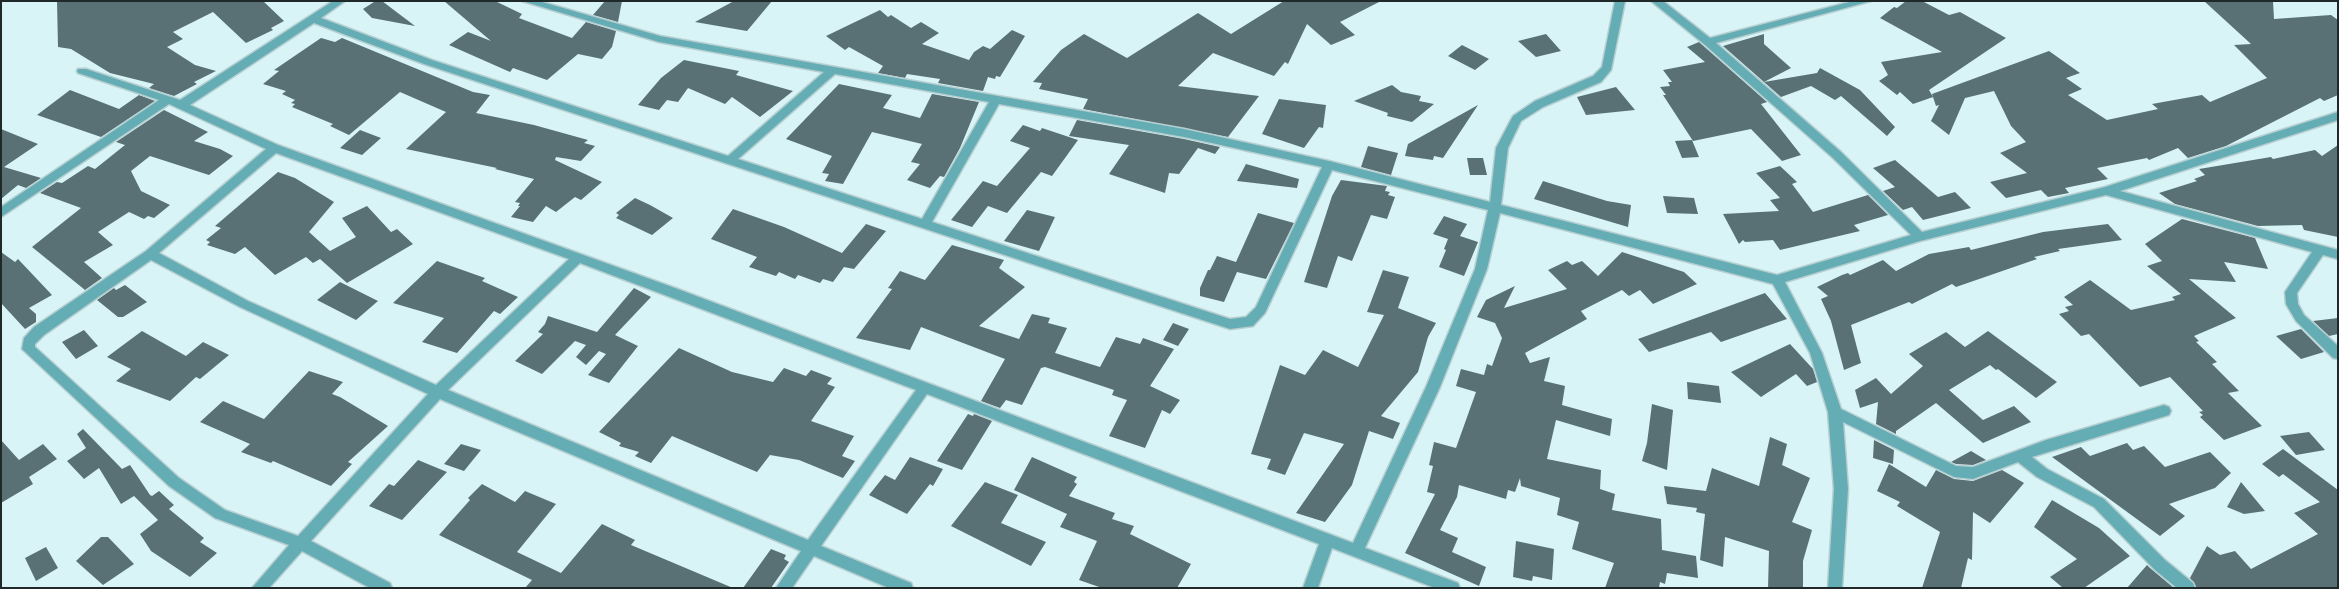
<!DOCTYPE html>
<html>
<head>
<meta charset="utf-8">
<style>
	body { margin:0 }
	#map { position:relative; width:2339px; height:589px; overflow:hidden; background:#d8f4f6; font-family:Manrope,sans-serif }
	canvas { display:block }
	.frame { position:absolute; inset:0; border:2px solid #1f292a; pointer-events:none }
</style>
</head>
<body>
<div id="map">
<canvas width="2339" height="589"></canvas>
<div class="frame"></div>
</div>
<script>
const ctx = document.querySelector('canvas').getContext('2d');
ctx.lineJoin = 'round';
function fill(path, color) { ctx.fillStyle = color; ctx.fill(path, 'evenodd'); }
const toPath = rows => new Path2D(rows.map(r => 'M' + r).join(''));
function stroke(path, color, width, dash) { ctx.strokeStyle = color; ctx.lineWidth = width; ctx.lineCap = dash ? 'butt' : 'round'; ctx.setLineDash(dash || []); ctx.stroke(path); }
fill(toPath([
	[57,1,263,1,284,21,271,28,273,30,246,43,213,12,173,32,183,39,167,47,195,65,216,71,194,82,197,84,174,96,149,88,154,84,110,73,71,49,58,47],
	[382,1,415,26,372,18,363,9,374,2],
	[444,1,495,1,522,14,519,18,572,38,586,22,616,31,612,47,602,59,578,54,547,80,513,68,510,72,449,45,468,32,491,41],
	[605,1,622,1,618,22,593,15],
	[734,1,772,1,747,31,695,22],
	[1284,1,1381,1,1340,22,1355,35,1331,45,1307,24,1288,64,1285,62,1274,76,1213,53,1178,86,1259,96,1228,137,1083,109,1088,99,1039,89,1042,83,1033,82,1061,50,1084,34,1127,58,1198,13,1231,34],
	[1906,1,1922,1,1949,15,1960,12,2006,38,1929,90,1933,97,1913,104,1900,92,1897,95,1879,81,1888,75,1881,62,1942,52,1880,18,1894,7,1897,8],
	[2204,1,2273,1,2274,19,2331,15,2338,20,2338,95,2324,101,2320,98,2226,146,2188,158,2178,148,2149,160,2147,158,2097,168,2108,179,2065,188,2069,193,2048,197,2041,190,2006,198,1990,182,2027,173,2000,153,2026,142,2011,126,1994,91,1965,98,1949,135,1931,121,1939,105,1936,106,1932,94,2049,51,2080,73,2066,78,2082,89,2068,95,2107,120,2158,109,2152,104,2202,95,2210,102,2267,78,2234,45,2251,44],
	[880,10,888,17,891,15,911,28,921,22,939,33,922,44,969,60,974,52,983,46,990,49,1012,30,1025,36,1000,77,996,76,995,79,988,77,983,91,938,83,940,79,907,74,905,78,878,73,883,66,849,47,845,50,826,36],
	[1546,34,1561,51,1536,57,1518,41],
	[1764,34,1764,44,1791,68,1764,82,1817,73,1820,68,1860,90,1895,127,1887,136,1841,96,1835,100,1811,86,1781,97,1723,46],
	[321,38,335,42,342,38,473,92,490,95,476,113,534,125,588,140,584,143,595,146,581,161,556,157,555,160,602,182,581,200,575,197,556,212,546,206,533,222,511,217,520,206,518,206,520,203,515,202,534,179,495,169,497,168,406,149,446,112,400,92,349,135,330,126,333,124,292,107,295,104,291,103,295,100,282,94,286,91,263,84,279,71,274,70],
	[1699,42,1767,102,1761,104,1801,155,1782,161,1751,129,1693,141,1663,95,1666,95,1660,87,1670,86,1668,82,1672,82,1663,70,1705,62,1687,47],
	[1462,45,1489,59,1475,70,1448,56],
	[684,60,739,71,736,75,793,91,760,117,732,97,725,104,688,88,678,102,667,100,659,110,638,105,661,78],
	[839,84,892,95,883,108,920,118,932,94,979,102,960,148,944,177,940,176,930,188,907,180,920,164,911,162,922,144,872,132,843,184,825,181,829,174,822,173,832,156,786,139],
	[1392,85,1401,92,1421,96,1419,101,1434,104,1412,122,1387,116,1388,113,1354,101],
	[1616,87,1635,110,1586,115,1577,97],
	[70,90,119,109,139,95,155,101,101,137,37,115],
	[1279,99,1326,105,1323,128,1319,127,1304,148,1262,134],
	[1478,105,1443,158,1434,156,1433,160,1405,156,1408,144],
	[164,110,208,132,194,141,220,149,233,156,209,175,150,156,131,171,141,191,170,205,154,218,148,216,144,219,129,212,98,232,113,245,84,262,102,278,85,290,32,247,81,208,40,193,57,182,62,183,88,166,95,169,125,145,116,142],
	[1077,120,1184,139,1220,147,1215,154,1198,148,1179,174,1169,173,1165,193,1109,174,1129,145,1069,136],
	[1023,125,1040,131,1042,128,1078,140,1052,176,1041,172,1007,213,988,206,972,227,951,220,983,181,997,186,1030,148,1010,141],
	[1,129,38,144,4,167,41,178,26,188,18,185,1,199],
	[360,130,381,138,362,155,340,148],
	[1692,140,1699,157,1682,158,1675,141],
	[2338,145,2338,237,2304,230,2302,225,2258,226,2175,204,2159,193,2197,181,2194,179,2205,175,2199,169,2271,157,2273,159,2315,150,2322,156],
	[1368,146,1398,153,1391,175,1361,167],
	[1467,158,1483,158,1487,175,1470,175],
	[1895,160,1938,197,1955,192,1971,208,1923,220,1912,207,1903,210,1883,191,1895,187,1873,168],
	[1246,164,1299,179,1297,188,1237,181],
	[1780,166,1797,182,1792,184,1813,212,1868,195,1888,215,1854,225,1860,231,1780,250,1773,240,1745,242,1743,240,1739,244,1723,214,1779,211,1770,200,1780,198,1756,173],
	[278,172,295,178,334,202,309,232,330,251,356,237,342,218,367,206,391,232,397,229,413,244,347,283,320,259,313,263,306,257,275,275,245,247,235,254,207,245,210,242,206,240,221,228,215,226],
	[1341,180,1387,186,1385,191,1390,192,1388,195,1395,197,1387,219,1371,215,1352,261,1338,256,1327,288,1304,282,1332,196],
	[1543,181,1607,201,1631,205,1628,227,1534,199],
	[1663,196,1694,198,1698,214,1667,213],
	[635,198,650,205,673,218,652,235,616,218,619,215,616,213],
	[733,209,784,227,842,253,866,224,886,231,854,269,844,267,833,282,823,279,820,283,798,275,795,279,779,272,776,276,749,267,757,257,711,239],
	[1027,210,1055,217,1039,251,1004,241],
	[1258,213,1294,223,1266,279,1237,272,1224,302,1200,296,1200,288,1208,270,1210,270,1217,256,1236,262],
	[1444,216,1467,224,1460,236,1478,242,1464,276,1439,267,1446,250,1444,249,1448,239,1433,234],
	[2182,219,2255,238,2268,269,2224,262,2236,282,2189,279,2236,318,2194,336,2199,341,2196,342,2217,362,2212,364,2239,391,2228,393,2262,426,2224,440,2200,417,2203,415,2199,412,2203,411,2170,377,2140,387,2089,334,2081,336,2059,314,2069,311,2065,307,2073,305,2064,297,2090,280,2131,310,2175,300,2172,297,2181,294,2147,266,2162,261,2145,244],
	[2108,224,2122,240,2058,249,2060,251,2034,257,2037,259,1956,287,1952,284,1912,304,1909,302,1851,325,1861,363,1844,370,1831,321,1821,299,1828,296,1817,287,1842,275,1848,273,1850,275,1883,260,1896,271,1929,254,1969,247,1971,250,2043,232],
	[952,245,1004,260,999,268,1025,287,979,326,1019,339,1032,314,1050,318,1048,323,1067,328,1055,353,1100,367,1116,337,1140,344,1143,338,1174,349,1150,386,1180,400,1170,414,1162,410,1145,448,1109,436,1127,400,1112,395,1114,390,1045,367,1041,368,1022,405,1006,400,1000,408,981,401,1005,359,921,327,910,350,856,338,892,289,888,288,900,271,925,280],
	[1,252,15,262,18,259,52,295,29,308,36,314,36,322,25,329,1,303],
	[1622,252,1684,272,1697,284,1653,304,1640,290,1629,296,1622,290,1581,311,1587,319,1525,353,1530,363,1550,357,1544,381,1565,386,1562,405,1612,419,1610,436,1556,420,1547,459,1601,470,1600,489,1615,494,1612,510,1661,519,1662,550,1696,556,1698,578,1667,573,1665,584,1660,582,1659,588,1605,588,1614,563,1572,549,1579,522,1557,515,1560,498,1521,486,1520,478,1515,492,1508,490,1506,499,1459,485,1457,497,1440,530,1458,538,1452,552,1486,567,1479,586,1405,553,1435,494,1427,492,1433,466,1429,465,1434,442,1456,448,1476,392,1456,386,1461,369,1484,375,1487,364,1492,366,1502,338,1495,323,1477,317,1486,300,1515,286,1504,308,1567,289,1548,270,1567,261,1572,265,1582,261,1598,276],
	[437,261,485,278,482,281,518,297,500,314,494,311,457,353,422,342,444,318,393,303],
	[1383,270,1409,277,1398,308,1436,323,1428,337,1418,372,1381,416,1400,423,1393,439,1369,431,1352,485,1325,522,1296,513,1344,444,1304,433,1285,475,1267,469,1271,459,1251,454,1280,365,1305,375,1323,350,1358,367,1384,315,1367,312],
	[340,282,378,301,356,320,317,300],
	[125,285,147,302,123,317,118,317,97,300,114,288,116,290],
	[634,288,651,297,615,335,638,346,609,383,588,375,606,354,599,351,586,365,576,357,586,345,575,341,542,374,515,361,543,334,538,332,545,324,548,316,597,332],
	[1765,293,1787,319,1721,342,1711,332,1649,352,1638,339],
	[2338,318,2338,334,2329,336,2313,321],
	[1173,323,1189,329,1178,346,1163,340],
	[2301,329,2324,352,2301,359,2276,336],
	[84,330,98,346,76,359,62,342],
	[142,331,186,356,203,342,229,355,200,379,196,377,170,401,116,381,131,369,107,357],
	[1988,331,2057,382,2036,398,1998,369,1996,370,1990,365,1949,390,1983,420,2014,406,2031,422,1983,443,1936,403,1896,431,1896,434,1876,424,1878,402,1860,408,1855,390,1876,378,1891,394,1923,366,1909,354,1946,332,1965,347],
	[1790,344,1813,369,1817,382,1807,386,1796,374,1761,397,1731,372],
	[679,348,732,372,773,382,784,368,806,376,811,370,832,378,827,384,835,387,811,421,854,436,842,456,855,461,843,478,799,460,770,455,757,472,672,436,651,463,635,456,639,452,619,446,621,443,599,432],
	[309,371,343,382,332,394,340,397,388,426,348,462,352,464,331,486,273,461,271,463,241,452,250,444,200,422,223,401,264,419],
	[1687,382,1719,386,1721,403,1688,399],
	[1652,404,1673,410,1667,470,1642,461,1647,443],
	[968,414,973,416,974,414,992,421,962,470,937,461],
	[83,429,122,469,130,465,150,495,152,496,159,491,174,505,169,509,204,538,200,542,217,553,190,577,151,551,140,534,158,520,134,496,121,504,99,468,84,479,67,461,86,448,77,434],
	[2309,432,2325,450,2296,455,2280,436],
	[1770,437,1787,444,1782,465,1810,478,1792,522,1812,530,1803,561,1803,588,1768,588,1769,551,1725,537,1723,567,1700,560,1705,514,1696,512,1697,508,1667,504,1664,486,1706,491,1712,468,1759,486],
	[1,440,19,460,43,444,57,459,29,477,33,484,1,503],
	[1874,440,1894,450,1893,464,1873,458],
	[2127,443,2133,450,2144,446,2165,467,2210,452,2231,473,2215,488,2169,504,2185,516,2160,536,2052,457,2081,447,2090,456],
	[461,444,481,450,464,471,444,464],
	[2283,449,2338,490,2338,588,2197,588,2190,578,2207,546,2220,555,2235,551,2251,569,2318,534,2294,513,2320,502,2283,474,2279,477,2262,464],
	[1971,451,1986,460,1973,465,1956,464,1951,462],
	[910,457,943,469,933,486,930,484,907,514,869,495,885,475,895,480],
	[1032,457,1077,477,1074,482,1077,484,1069,496,1115,513,1112,519,1134,526,1130,534,1191,564,1177,588,1102,588,1079,580,1097,541,1060,527,1067,514,1014,490],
	[418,460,447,472,402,520,369,506,389,484,394,486],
	[1889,464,1926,487,1936,470,1954,479,1973,481,2002,470,2024,483,1990,523,1973,512,1972,560,1968,558,1961,588,1922,588,1940,532,1897,506,1900,502,1877,491],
	[985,482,1018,495,1001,523,1046,542,1031,566,951,526],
	[2241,482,2265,511,2244,514,2227,507],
	[482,484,515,502,525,491,556,504,517,552,561,573,602,524,635,540,631,545,733,588,525,588,532,580,439,535,470,500,468,498],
	[2052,500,2099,528,2130,556,2084,588,2063,588,2050,577,2077,559,2034,527],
	[101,537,108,537,134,564,103,585,76,561],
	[1516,541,1554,549,1552,580,1533,576,1532,581,1513,577],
	[46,547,58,568,36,581,25,558],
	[771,549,786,555,784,559,789,562,771,588,743,588],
	[2147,565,2150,568,2174,588,2127,588]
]), '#597174');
const street = toPath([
	[333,1,345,1,321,18,432,60,728,156,824,72,659,42,522,1,539,1,660,36,1184,129,1329,161,1490,202,1496,148,1513,116,1535,101,1593,76,1602,67,1615,1,1625,1,1611,70,1601,82,1543,107,1521,121,1508,148,1501,205,1777,275,1911,235,1833,158,1704,44,1651,1,1663,1,1710,38,1853,1,1871,1,1716,43,1841,152,1922,232,2105,187,2338,112,2338,120,2120,191,2338,250,2338,259,2323,255,2297,293,2298,304,2304,315,2338,346,2338,359,2333,358,2296,321,2286,304,2285,292,2312,252,2106,195,1920,241,1785,282,1822,353,1841,409,1956,466,1973,467,2046,440,2164,405,2169,407,2171,411,2169,415,2032,457,2047,469,2104,499,2165,560,2193,583,2195,588,2177,588,2155,570,2094,507,2037,477,2018,462,1973,479,1954,477,1843,422,1848,489,1842,588,1828,588,1834,489,1828,412,1810,353,1773,284,1500,213,1487,269,1440,387,1365,548,1458,583,1460,588,1435,588,1332,548,1318,588,1303,588,1319,544,927,394,821,546,911,583,913,588,889,588,814,556,792,588,776,588,801,551,440,399,311,541,390,583,392,588,370,588,302,551,269,588,252,588,289,545,215,518,169,486,22,349,24,338,34,327,146,251,266,149,169,104,1,217,1,207,159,100,78,73,77,71,78,69,86,69,180,100,333,1],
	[314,23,424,64,1230,329,1253,326,1265,313,1332,170,1488,210,1475,269,1426,387,1353,543,675,288,278,145,190,105,314,23],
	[835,74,989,102,922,219,738,159,835,74],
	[999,104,1184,137,1322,167,1256,307,1246,317,1230,319,932,222,999,104],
	[276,153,569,259,436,385,248,301,159,253,276,153],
	[151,260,240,307,428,394,298,536,225,510,179,478,35,347,35,344,44,335,151,260],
	[580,263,916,390,808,540,448,390,580,263]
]);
stroke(street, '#b7cfd1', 3);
fill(street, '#65adb4');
</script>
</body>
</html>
